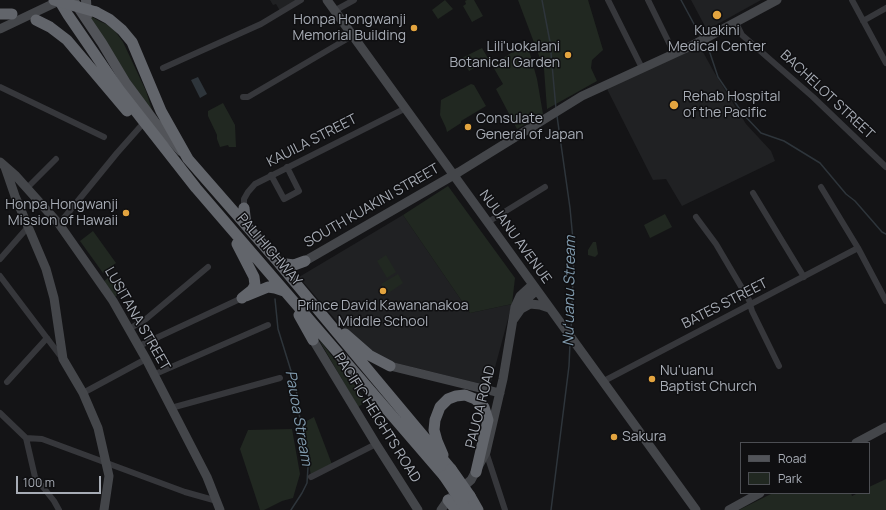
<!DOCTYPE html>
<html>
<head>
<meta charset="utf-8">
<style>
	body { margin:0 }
	#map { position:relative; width:886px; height:510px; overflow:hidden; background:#141416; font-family:Manrope,sans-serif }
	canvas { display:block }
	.legend { position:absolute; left:740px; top:442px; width:130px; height:52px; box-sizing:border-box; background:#0f0f11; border:1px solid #4c4e53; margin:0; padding:5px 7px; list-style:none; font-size:12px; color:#a7acb5 }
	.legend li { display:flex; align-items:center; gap:8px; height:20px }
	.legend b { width:20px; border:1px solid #4c4e53 }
	.scale { position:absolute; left:16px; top:476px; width:85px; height:18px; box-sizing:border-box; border:2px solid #a7acb5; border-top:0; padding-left:5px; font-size:12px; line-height:14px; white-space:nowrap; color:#a7acb5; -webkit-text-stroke:3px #0f0f11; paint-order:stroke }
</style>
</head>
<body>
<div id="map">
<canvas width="886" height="510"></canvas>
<ul class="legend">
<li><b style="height:5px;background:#525459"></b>Road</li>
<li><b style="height:11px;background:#212821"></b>Park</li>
</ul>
<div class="scale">100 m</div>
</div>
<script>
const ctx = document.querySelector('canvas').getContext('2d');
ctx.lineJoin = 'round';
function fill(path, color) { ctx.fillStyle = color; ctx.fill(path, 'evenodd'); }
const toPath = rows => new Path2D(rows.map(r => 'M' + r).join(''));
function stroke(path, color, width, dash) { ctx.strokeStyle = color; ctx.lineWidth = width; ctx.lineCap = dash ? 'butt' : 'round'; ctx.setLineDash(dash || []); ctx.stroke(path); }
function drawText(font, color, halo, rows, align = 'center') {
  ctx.font = font + ' Manrope,sans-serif'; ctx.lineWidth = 3; ctx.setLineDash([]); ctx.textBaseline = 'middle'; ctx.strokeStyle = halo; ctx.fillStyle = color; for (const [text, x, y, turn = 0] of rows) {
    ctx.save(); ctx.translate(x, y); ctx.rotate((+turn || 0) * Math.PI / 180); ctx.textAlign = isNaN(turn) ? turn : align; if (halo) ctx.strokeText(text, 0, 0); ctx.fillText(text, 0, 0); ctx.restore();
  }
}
fill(toPath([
	[270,0,297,0,280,11,276,4,273,5],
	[691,0,761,0,707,30],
	[698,43,714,72,746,124,771,151,775,161,682,206,666,179,653,180,605,85],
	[403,215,470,313,512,304,490,386,392,362,372,353,346,332,299,277]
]), '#202123');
fill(toPath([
	[445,0,453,9,438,19,432,10],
	[467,0,474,0,483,16,472,22,463,6,466,4,465,1],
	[518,0,588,0,603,50,592,60,591,68,597,81,547,109,544,69],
	[87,14,101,22,106,24,115,31,123,42,146,91,153,113,149,109],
	[527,43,537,79,543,114,517,129,496,89,503,84,492,65],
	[482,48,489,60,469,71,462,58],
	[471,84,474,85,486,106,461,121,461,123,447,132,446,128,440,115,441,100],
	[223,103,235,125,236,147,229,147,228,145,220,147,217,139,217,135,208,116,208,111],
	[448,186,515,278,512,304,470,313,403,215],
	[665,214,672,227,650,238,644,225],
	[93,231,116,263,103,273,80,241],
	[593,242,596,242,598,254,595,257,588,255,588,250],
	[386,255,396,272,387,278,377,261],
	[398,274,403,283,387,294,381,284],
	[108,278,116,289,119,287,122,291,115,297,104,281],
	[318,338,367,401,358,407],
	[314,417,333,467,311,477,303,423],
	[292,429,300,474,293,498,282,501,264,510,260,510,240,449,248,430],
	[886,479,886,510,739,510,773,493,851,493,852,496,858,493,869,493,869,487]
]), '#212821');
fill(toPath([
	[198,77,207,94,200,98,191,80]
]), '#2e353b');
stroke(toPath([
	[542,0,550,42,556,109],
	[681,0,701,37],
	[704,42,709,50,718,77,743,114,761,133,784,141,820,163,846,194,855,201,882,232,886,234],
	[557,116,570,208,574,251,571,331],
	[275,299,278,329,296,387,298,407,308,467,307,483,302,493,291,510],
	[551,510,569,366,570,343]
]), '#2e353b', 1.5);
stroke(toPath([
	[608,0,642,68],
	[648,0,674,53],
	[852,0,886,63],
	[334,11,354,0],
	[863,21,886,8],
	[736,23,742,35,813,97,886,167],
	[163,68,261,24,301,0],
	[0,87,104,137],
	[243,97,248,97,352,36],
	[271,175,284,199,299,191,287,167],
	[821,187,858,248,886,301],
	[27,188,56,159],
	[753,193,804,277],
	[244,208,244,199,248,192,255,184,404,109],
	[696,217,716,244,749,300,752,311,779,366],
	[488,222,545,187],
	[59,224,117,153,140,127],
	[0,259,28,227],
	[0,276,62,358],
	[129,329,146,319,208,267],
	[139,346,242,298],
	[153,375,268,325],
	[7,382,47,338],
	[602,382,858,248],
	[83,393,146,359],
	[171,408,280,378],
	[0,413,26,438,35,477,54,501,59,510],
	[26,438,42,439,185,492,217,501],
	[486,452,505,510],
	[311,477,376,444]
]), '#36373b', 6);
stroke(toPath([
	[327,0,696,510],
	[0,29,61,0],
	[0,162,16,176,59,224,113,301,146,359,207,477,220,510],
	[5,167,15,196,46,269,54,298,63,359,83,393,98,428,109,476,104,510],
	[305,261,459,172,582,96,693,45,777,0],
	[519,306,536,291],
	[514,319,521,309,530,304,540,305,549,308],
	[313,340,376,444,418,510],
	[390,366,500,393],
	[856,443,886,427],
	[441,510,448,500,471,480,486,452,503,379,515,307,520,296,532,285],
	[729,510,760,493]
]), '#44464a', 9);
stroke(toPath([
	[86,0,87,16],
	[75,3,102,43,126,83,154,121,181,151]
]), '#525459', 10);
stroke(toPath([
	[59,0,68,15,120,91,196,188,444,476],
	[96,12,109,19,122,30,132,42,161,111,188,159,278,262,451,469],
	[0,14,12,14],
	[36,20,50,27,67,40,127,111],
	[244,208,246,225],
	[237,244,254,277,255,285,252,290,242,298],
	[286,264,294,265,305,261],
	[246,296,268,287,275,288,284,291],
	[299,315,313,340],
	[345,334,369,355,390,366],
	[443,455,437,441,434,430,435,420,440,407,448,399,456,396,465,395,475,399,484,407,488,420,476,472],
	[470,496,478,510],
	[448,500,456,510]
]), '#62656b', 11);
stroke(toPath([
	[54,0,96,12],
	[451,469,470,496],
	[444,476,467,510]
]), '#62656b', 11);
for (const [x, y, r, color] of [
	[717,15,5,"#e3a43f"],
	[414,28,4,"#e3a43f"],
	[568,55,4,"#e3a43f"],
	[674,105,5,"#e3a43f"],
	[468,127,4,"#e3a43f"],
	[126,213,4,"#e3a43f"],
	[383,291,4,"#e3a43f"],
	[652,379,4,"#e3a43f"],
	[614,437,4,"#e3a43f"]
]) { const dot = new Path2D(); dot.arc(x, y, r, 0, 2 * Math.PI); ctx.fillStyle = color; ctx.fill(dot); stroke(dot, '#0f0f11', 1.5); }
drawText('14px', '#a7acb5', '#0f0f11', [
	["Honpa Hongwanji",406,20,"right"],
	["Memorial Building",406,36,"right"],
	["Kuakini",717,31,"center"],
	["Medical Center",717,47,"center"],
	["Lili'uokalani",560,47,"right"],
	["Botanical Garden",560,63,"right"],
	["Rehab Hospital",683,97],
	["of the Pacific",683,113],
	["Consulate",476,119],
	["General of Japan",476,135],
	["Honpa Hongwanji",118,205,"right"],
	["Mission of Hawaii",118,221,"right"],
	["Prince David Kawananakoa",383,306,"center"],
	["Middle School",383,322,"center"],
	["Nu'uanu",660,371],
	["Baptist Church",660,387],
	["Sakura",622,437]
], 'left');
drawText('14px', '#a7acb5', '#0f0f11', [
	["BACHELOT STREET",827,95,43],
	["KAUILA STREET",312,141,-27],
	["SOUTH KUAKINI STREET",372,206,-30],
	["NUUANU AVENUE",515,237,54],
	["PALI HIGHWAY",269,250,49],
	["BATES STREET",725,304,-27],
	["LUSITANA STREET",137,319,60],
	["PAUOA ROAD",481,407,-76],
	["PACIFIC HEIGHTS ROAD",377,418,58]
]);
drawText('italic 15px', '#819bae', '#0f0f11', [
	["Nuʻuanu Stream",570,291,-89],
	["Pauoa Stream",298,418,80]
]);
</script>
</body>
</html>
